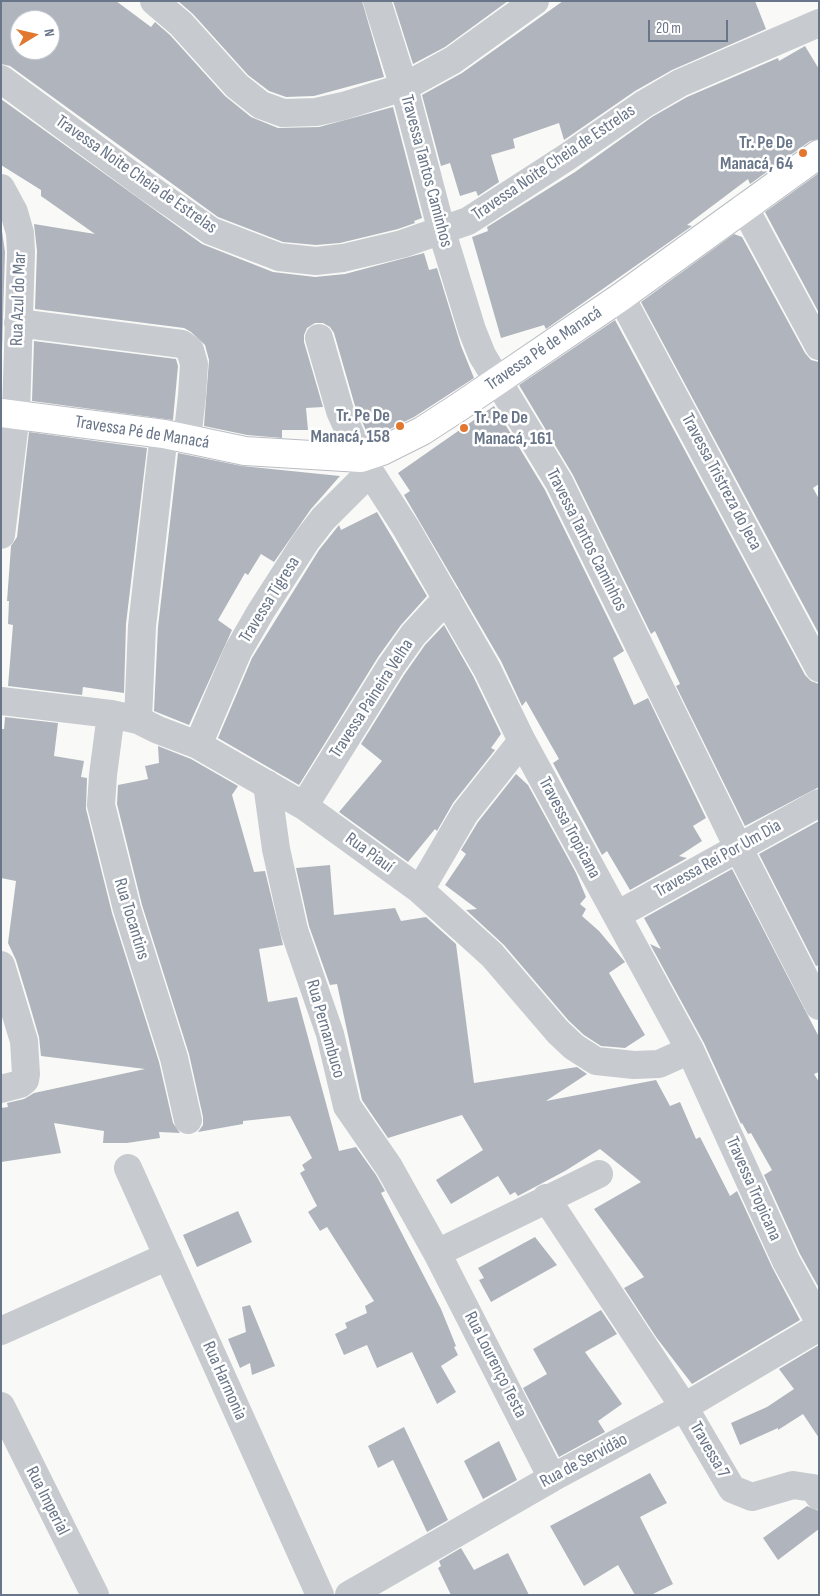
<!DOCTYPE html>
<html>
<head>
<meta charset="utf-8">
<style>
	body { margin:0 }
	#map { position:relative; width:820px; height:1596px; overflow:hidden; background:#f9faf7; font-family:"Sofia Sans Condensed",sans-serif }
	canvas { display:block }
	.frame { position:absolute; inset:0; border:2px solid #697588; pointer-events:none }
	.north { position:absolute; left:10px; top:10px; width:50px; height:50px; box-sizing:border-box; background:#fff; border:1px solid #c3c8cf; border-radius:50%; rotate:81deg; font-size:14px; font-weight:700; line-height:20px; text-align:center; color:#697588 }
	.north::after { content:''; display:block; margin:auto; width:18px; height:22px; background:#e2772f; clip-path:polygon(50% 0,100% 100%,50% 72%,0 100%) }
	.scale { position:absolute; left:648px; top:20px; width:80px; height:22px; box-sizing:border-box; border:2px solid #697588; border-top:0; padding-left:6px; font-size:15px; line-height:18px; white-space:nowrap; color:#697588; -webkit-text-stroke:4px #fff; paint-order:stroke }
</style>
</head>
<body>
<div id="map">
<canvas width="820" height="1596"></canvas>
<div class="frame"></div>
<div class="north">N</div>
<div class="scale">20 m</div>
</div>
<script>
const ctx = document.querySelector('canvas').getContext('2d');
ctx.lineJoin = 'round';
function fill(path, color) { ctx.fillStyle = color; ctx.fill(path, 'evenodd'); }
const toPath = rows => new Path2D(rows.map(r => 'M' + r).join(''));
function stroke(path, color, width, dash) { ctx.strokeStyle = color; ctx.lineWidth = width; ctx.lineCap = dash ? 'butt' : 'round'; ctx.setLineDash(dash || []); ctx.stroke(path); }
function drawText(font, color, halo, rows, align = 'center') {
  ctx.font = font + ' "Sofia Sans Condensed",sans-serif'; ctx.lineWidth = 5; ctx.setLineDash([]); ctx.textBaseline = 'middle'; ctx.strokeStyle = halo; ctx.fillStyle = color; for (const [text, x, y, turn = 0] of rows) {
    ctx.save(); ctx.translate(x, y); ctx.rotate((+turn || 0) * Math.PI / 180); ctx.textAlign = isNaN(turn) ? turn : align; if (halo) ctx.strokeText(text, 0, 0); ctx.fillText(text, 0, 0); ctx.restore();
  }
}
fill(toPath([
	[1,1,116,1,151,27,155,22,170,35,225,96,251,117,278,128,319,127,393,107,422,218,414,221,415,223,398,229,340,243,316,245,283,242,218,217,10,66,1,64],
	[20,20,50,20,50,50,20,50],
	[178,1,362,1,384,77,314,96,286,97,269,91,248,75,193,14],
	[393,1,508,1,445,47,413,64],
	[563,1,755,1,766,29,672,70,635,91,564,140,559,123,513,139,515,148,491,155,499,182,478,196,476,191,460,196,450,163,441,166,422,95,462,73],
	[805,46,819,69,819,139,810,141,750,184,748,179,687,225,692,226,546,329,544,325,501,338,472,237,488,231,487,227,575,172,652,117,687,97,778,58,779,61],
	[1,99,202,244,273,272,315,277,345,274,424,253,429,270,437,268,461,346,474,378,414,417,372,438,369,437,355,406,334,333,330,327,323,323,315,323,307,328,304,335,304,342,323,407,306,408,308,430,282,430,282,438,247,435,204,426,209,360,205,345,191,332,184,328,35,309,37,251,34,224,95,234,41,196,41,190,1,165],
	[819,173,819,313,765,212],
	[1,224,5,252,1,385],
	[734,234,742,237,805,353,811,360,819,362,819,484,813,488,819,499,819,634,641,302],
	[615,320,805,675,811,681,819,684,819,787,745,826,676,686,680,684,655,631,651,634,573,475,519,385],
	[34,341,176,359,178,366,173,420,32,401],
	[494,406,545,490,624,651,613,658,634,705,648,698,706,818,693,826,702,841,679,856,687,858,630,890,607,851,602,855,553,763,559,759,526,701,522,706,501,661,404,495,410,491,398,473],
	[29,432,147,448,126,624,124,693,83,687,82,695,8,686,13,625,8,624,9,601,7,601,11,546,17,537],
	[178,453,242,466,340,476,311,509,274,562,261,554,248,575,245,573,218,620,232,630,189,725,154,711,158,627],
	[377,512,427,596,401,625,378,657,299,785,218,738,252,658,319,550,339,525,341,530],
	[444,625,473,676,501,734,491,748,495,750,453,803,437,831,435,829,408,862,339,812,382,761,361,744,404,675,425,645],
	[5,717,58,723,54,756,84,761,81,777,87,778,86,809,112,913,159,1062,173,1123,180,1133,159,1132,160,1138,127,1143,103,1143,104,1131,54,1123,61,1153,1,1162,1,1108,8,1107,7,1103,24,1099,34,1093,145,1069,41,1056,39,1037,30,1006,16,960,8,943,16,881,1,878,1,729,4,729],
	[158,746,191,759,238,786,232,795,254,872,265,871,283,945,259,949,268,1002,297,997,339,1151,356,1147,376,1175,385,1191,381,1193,441,1309,456,1346,454,1347,458,1355,441,1366,456,1392,437,1404,412,1352,377,1368,367,1345,344,1355,335,1334,347,1328,345,1323,367,1313,365,1306,374,1301,327,1227,320,1231,308,1212,317,1206,300,1173,305,1170,302,1165,312,1158,290,1116,243,1121,243,1124,198,1132,203,1125,203,1117,189,1054,142,905,117,804,118,785,148,779,145,766,159,763],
	[516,774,528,785,576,873,586,897,580,904,586,909,582,916,599,931,625,962,609,973,645,1035,625,1048,601,1046,584,1035,569,1021,504,945,466,910,477,909,445,885,466,854,461,850,478,822],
	[819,821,819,965,816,966,759,854],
	[330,865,334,915,395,908,401,921,426,917,456,944,474,1083,577,1067,587,1074,546,1101,656,1080,670,1106,680,1102,696,1139,700,1137,730,1196,737,1191,772,1267,800,1320,692,1384,656,1337,624,1288,644,1277,594,1209,641,1182,600,1149,565,1171,518,1196,515,1192,510,1195,498,1176,451,1204,436,1180,483,1150,462,1115,388,1138,362,1100,337,984,330,985,309,926,296,868],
	[732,869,819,1037,819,1072,814,1074,819,1082,819,1288,800,1254,764,1175,772,1170,751,1133,748,1134,742,1123,741,1124,704,1043,650,944,661,949,644,918],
	[238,1211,252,1242,197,1267,183,1235],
	[535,1237,557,1265,491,1302,479,1280,484,1278,478,1268],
	[250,1305,275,1366,252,1375,250,1363,240,1368,228,1339,246,1332,242,1307],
	[601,1310,617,1334,585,1352,622,1404,598,1421,605,1432,559,1457,523,1388,547,1374,533,1349],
	[819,1345,819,1438,803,1414,778,1430,778,1428,740,1445,731,1423,767,1407,794,1389,779,1369],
	[404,1427,448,1520,427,1532,393,1460,378,1468,368,1446],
	[499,1441,517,1480,483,1499,464,1461],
	[650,1473,667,1503,640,1517,673,1584,651,1595,635,1595,618,1565,584,1586,550,1526],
	[807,1506,819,1511,819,1529,778,1560,763,1538],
	[461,1548,474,1570,508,1553,529,1595,451,1595,438,1568,441,1566,439,1561]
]), '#b0b5bd');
const secondary = toPath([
	[1,413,164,434,245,451,361,458,382,451,422,431,459,407,621,297,819,154]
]);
stroke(secondary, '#babdc3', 30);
stroke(toPath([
	[154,1,181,24,237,86,261,105,283,113,316,112,343,106,404,87,453,60,535,1],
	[377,1,404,87,442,232,472,330,482,355,559,482,738,847,819,1006],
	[1,79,146,186,211,231,279,257,316,261,343,258,402,244,468,221,567,157,644,104,680,83,819,23],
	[1,188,14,212,20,233,21,252,16,414,1,535],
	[744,207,819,346],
	[621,297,819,668],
	[18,323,182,344,190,350,194,364,192,396,187,439],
	[319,338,340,411,361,458,406,528,487,669,522,741,690,1050,786,1261,819,1321],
	[1,701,111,714,138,720,158,730,198,745,304,806,420,890,492,955,558,1032,574,1047,596,1061,634,1065,659,1064,690,1050],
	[111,714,103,775,101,805,127,909,174,1058,188,1120],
	[138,720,142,626,164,434],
	[198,745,238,651,261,611,306,541,323,519,370,472],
	[267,784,276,849,294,930,330,1034,347,1106,389,1167,437,1253,552,1478],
	[304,806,391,666,413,635,447,598],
	[420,890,465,813,522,741],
	[617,915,819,803],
	[1,965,24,1041,26,1074,25,1080,20,1084,1,1089],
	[128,1168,320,1595],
	[546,1198,684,1407,732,1489,752,1497,793,1485,813,1488,819,1496],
	[437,1253,599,1174],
	[1,1331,168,1256],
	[1,1406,95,1595],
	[349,1595,552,1478,684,1407,819,1327]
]), '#c7cace', 28);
stroke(secondary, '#fff', 28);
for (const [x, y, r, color] of [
	[803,153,5,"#e2772f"],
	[400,426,5,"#e2772f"],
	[464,428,5,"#e2772f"]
]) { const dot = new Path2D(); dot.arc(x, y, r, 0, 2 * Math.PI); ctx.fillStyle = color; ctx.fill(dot); stroke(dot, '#fff', 2); }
drawText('bold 18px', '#697588', '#fff', [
	["Tr. Pe De",793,143],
	["Manacá, 64",793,164],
	["Tr. Pe De",390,416],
	["Manacá, 158",390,437],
	["Tr. Pe De",474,418,"left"],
	["Manacá, 161",474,439,"left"]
], 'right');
drawText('18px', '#697588', '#fff', [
	["Travessa Noite Cheia de Estrelas",554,163,-34],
	["Travessa Tantos Caminhos",426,171,75],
	["Travessa Noite Cheia de Estrelas",136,175,35],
	["Rua Azul do Mar",19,299,-88],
	["Travessa Pé de Manacá",544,349,-34],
	["Travessa Pé de Manacá",142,433,9],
	["Travessa Tristreza do Jeca",721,482,62],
	["Travessa Tantos Caminhos",586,540,63],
	["Travessa Tigresa",270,600,-58],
	["Travessa Paineira Velha",372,699,-57],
	["Travessa Tropicana",569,828,62],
	["Rua Piauí",369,853,36],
	["Travessa Rei Por Um Dia",718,859,-29],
	["Rua Tocantins",131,919,73],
	["Rua Pernambuco",325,1029,74],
	["Travessa Tropicana",753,1189,66],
	["Rua Lourenço Testa",495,1365,63],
	["Rua Harmonia",224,1381,66],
	["Travessa 7",709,1450,60],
	["Rua de Servidão",584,1461,-28],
	["Rua Imperial",47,1501,63]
]);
</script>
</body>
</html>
